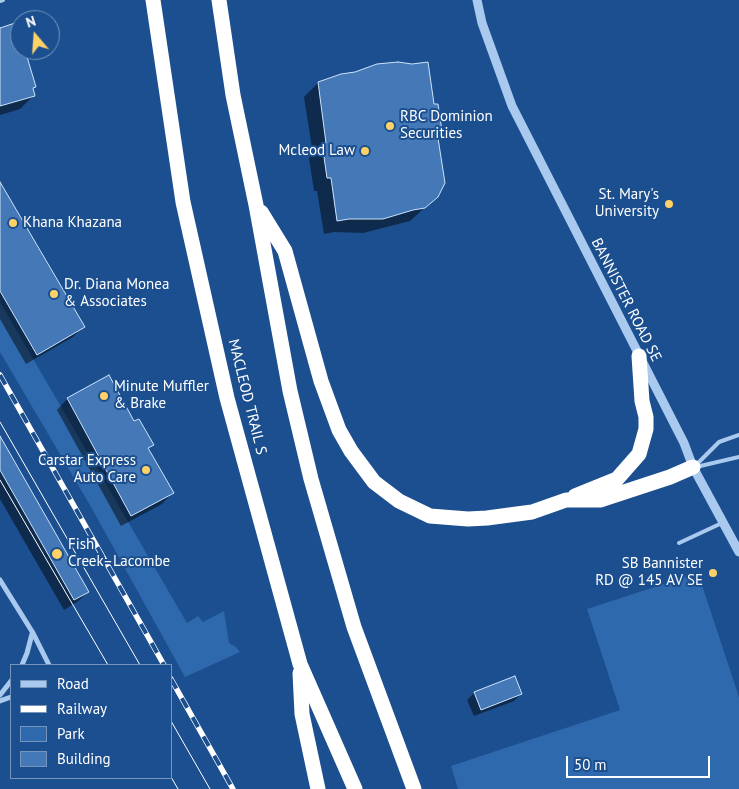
<!DOCTYPE html>
<html>
<head>
<meta charset="utf-8">
<style>
	body { margin:0 }
	#map { position:relative; width:739px; height:789px; overflow:hidden; background:#1b4f8f; font-family:"PT Sans",sans-serif }
	canvas { display:block }
	.legend { position:absolute; left:10px; top:664px; width:162px; height:115px; box-sizing:border-box; background:#1b4f8f; border:1px solid #7695bc; margin:0; padding:6px 9px; list-style:none; font-size:15px; color:#fff }
	.legend li { display:flex; align-items:center; gap:10px; height:25px }
	.legend b { width:25px; border:1px solid #7695bc }
	.north { position:absolute; left:10px; top:10px; width:50px; height:50px; box-sizing:border-box; background:#1b4f8f; border:1px solid #7695bc; border-radius:50%; rotate:342deg; font-size:14px; font-weight:700; line-height:20px; text-align:center; color:#fff }
	.north::after { content:''; display:block; margin:auto; width:18px; height:22px; background:#ffd166; clip-path:polygon(50% 0,100% 100%,50% 72%,0 100%) }
	.scale { position:absolute; left:566px; top:756px; width:144px; height:22px; box-sizing:border-box; border:2px solid #fff; border-top:0; padding-left:6px; font-size:15px; line-height:18px; white-space:nowrap; color:#fff; -webkit-text-stroke:4px #1b4f8f; paint-order:stroke }
</style>
</head>
<body>
<div id="map">
<canvas width="739" height="789"></canvas>
<ul class="legend">
<li><b style="height:6px;background:#a9c9ee"></b>Road</li>
<li><b style="height:6px;background:#fff"></b>Railway</li>
<li><b style="height:14px;background:#2e69ad"></b>Park</li>
<li><b style="height:14px;background:#4478b7"></b>Building</li>
</ul>
<div class="north">N</div>
<div class="scale">50 m</div>
</div>
<script>
const ctx = document.querySelector('canvas').getContext('2d');
ctx.lineJoin = 'round';
function fill(path, color) { ctx.fillStyle = color; ctx.fill(path, 'evenodd'); }
const toPath = rows => new Path2D(rows.map(r => 'M' + r).join(''));
function stroke(path, color, width, dash) { ctx.strokeStyle = color; ctx.lineWidth = width; ctx.lineCap = dash ? 'butt' : 'round'; ctx.setLineDash(dash || []); ctx.stroke(path); }
function drawText(font, color, halo, rows, align = 'center') {
  ctx.font = font + ' "PT Sans",sans-serif'; ctx.lineWidth = 4; ctx.setLineDash([]); ctx.textBaseline = 'middle'; ctx.strokeStyle = halo; ctx.fillStyle = color; for (const [text, x, y, turn = 0] of rows) {
    ctx.save(); ctx.translate(x, y); ctx.rotate((+turn || 0) * Math.PI / 180); ctx.textAlign = isNaN(turn) ? turn : align; if (halo) ctx.strokeText(text, 0, 0); ctx.fillText(text, 0, 0); ctx.restore();
  }
}
fill(toPath([
	[0,302,187,623,198,616,203,622,224,611,229,643,236,647,240,652,185,677,91,507,0,352],
	[698,573,739,697,739,789,458,789,451,766,620,710,587,609]
]), '#2e69ad');
fill(toPath([
	[0,29,20,34,20,50,25,50,34,95,20,109,0,115],
	[318,83,432,106,441,137,438,141,433,200,410,221,363,233,334,232,324,234,317,191,314,191,309,158,313,154,304,97],
	[0,184,83,327,73,337,26,364,0,319],
	[108,377,134,423,152,445,148,449,172,493,162,504,121,526,57,410,67,399],
	[0,439,88,592,77,602,64,610,0,499],
	[515,678,521,694,514,701,474,716,467,700,474,693]
]), '#0007');
const building = toPath([
	[15,23,17,32,20,31,20,50,25,50,36,87,33,88,35,96,0,106,0,28,15,23],
	[398,62,412,64,428,62,434,104,438,104,443,138,438,138,445,183,438,197,425,208,413,210,383,219,349,219,337,221,331,178,327,178,322,143,326,143,318,82,341,74,355,72,377,64,398,62],
	[0,182,85,327,37,355,0,291,0,182],
	[109,375,134,421,139,419,154,445,148,448,174,493,131,516,67,398,109,375],
	[0,436,89,592,74,600,0,470,0,436],
	[515,676,522,694,481,710,474,692,515,676]
]);
fill(building, '#4478b7');
stroke(building, '#cfe3fa', 1);
stroke(toPath([
	[0,1,3,0],
	[695,466,719,442,739,435],
	[696,467,739,457],
	[679,543,722,523]
]), '#a9c9ee', 4);
stroke(toPath([
	[0,580,33,633,49,665],
	[22,665,27,653,32,634],
	[0,695,11,681],
	[0,701,11,697]
]), '#a9c9ee', 5);
stroke(toPath([
	[477,0,482,23,512,106,684,443,693,467,739,552]
]), '#a9c9ee', 9);
stroke(toPath([
	[153,0,183,202,227,398,300,664,355,789],
	[219,0,233,95,256,205,290,391,311,479,354,627,414,789],
	[261,212,285,251,321,381,339,430,351,451,374,482,399,501,430,516,468,519,487,518,532,512,566,500,600,500,670,477,693,467],
	[575,496,617,479,639,454,646,429,646,417,642,401,639,356],
	[300,673,302,714,318,789]
]), '#fff', 15);
stroke(toPath([
	[0,422,140,665],
	[0,480,108,665],
	[171,721,210,789],
	[171,777,178,789]
]), '#fff', 1);
const rail = toPath([
	[0,375,164,665],
	[171,679,233,789]
]);
stroke(rail, '#fff', 5.5);
stroke(rail, '#1b4f8f', 4, [11]);
for (const [x, y, r, color] of [
	[390,126,5,"#ffd166"],
	[365,151,5,"#ffd166"],
	[669,204,5,"#ffd166"],
	[13,223,5,"#ffd166"],
	[54,294,5,"#ffd166"],
	[104,396,5,"#ffd166"],
	[146,470,5,"#ffd166"],
	[57,554,6,"#ffd166"],
	[713,573,5,"#ffd166"]
]) { const dot = new Path2D(); dot.arc(x, y, r, 0, 2 * Math.PI); ctx.fillStyle = color; ctx.fill(dot); stroke(dot, '#1b4f8f', 2); }
drawText('15px', '#fff', '#1b4f8f', [
	["RBC Dominion",400,117],
	["Securities",400,134],
	["Mcleod Law",355,151,"right"],
	["St. Mary's",659,195,"right"],
	["University",659,212,"right"],
	["Khana Khazana",23,223],
	["Dr. Diana Monea",64,285],
	["& Associates",64,302],
	["Minute Muffler",114,387],
	["& Brake",114,404],
	["Carstar Express",136,461,"right"],
	["Auto Care",136,478,"right"],
	["Fish",68,545],
	["Creek–Lacombe",68,562],
	["SB Bannister",703,564,"right"],
	["RD @ 145 AV SE",703,581,"right"]
], 'left');
drawText('15px', '#fff', '#1b4f8f', [
	["BANNISTER ROAD SE",626,300,63],
	["MACLEOD TRAIL S",247,397,76]
]);
</script>
</body>
</html>
